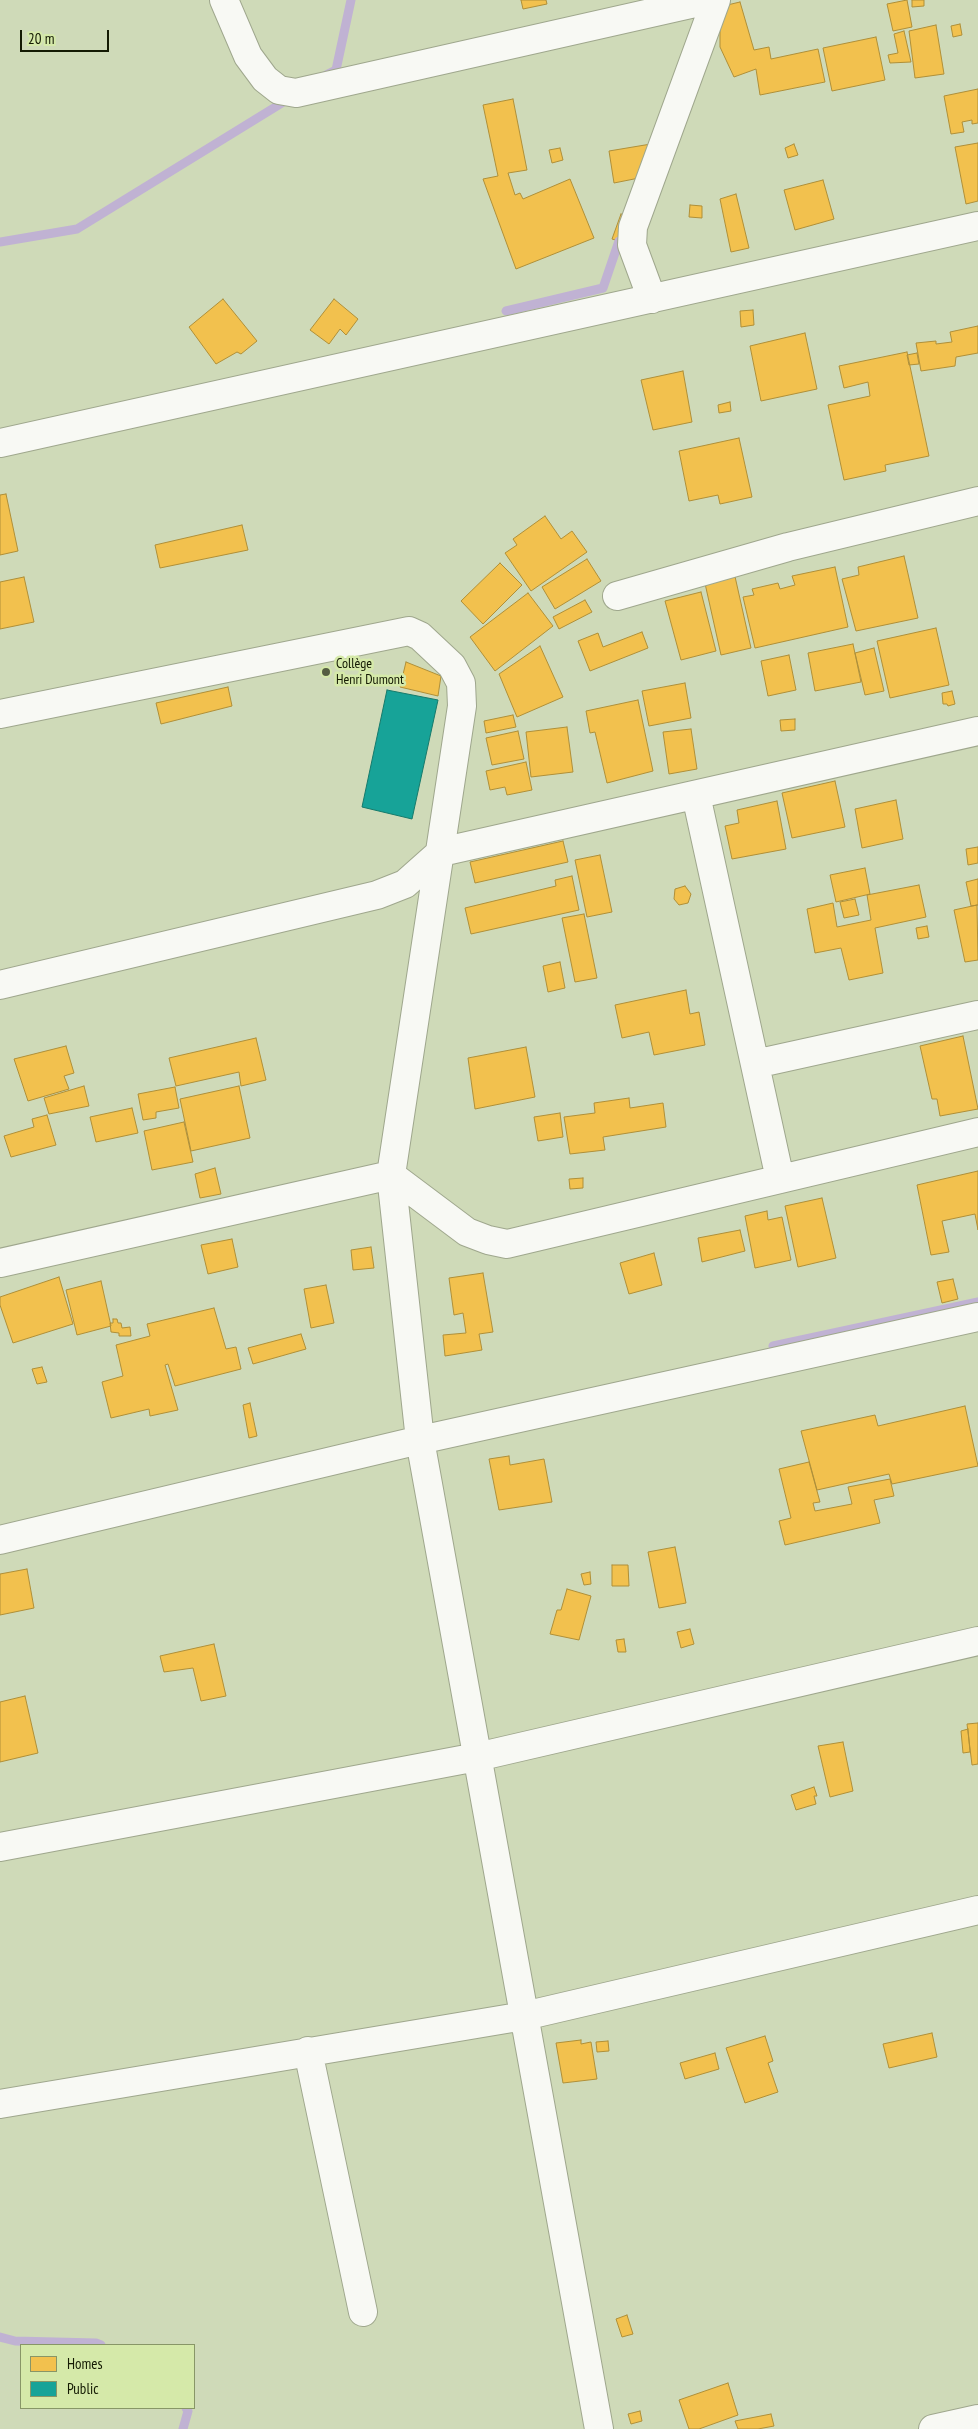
<!DOCTYPE html>
<html>
<head>
<meta charset="utf-8">
<style>
	body { margin:0 }
	#map { position:relative; width:978px; height:2429px; overflow:hidden; background:#cfdab8; font-family:"PT Sans Narrow",sans-serif }
	canvas { display:block }
	.legend { position:absolute; left:20px; top:2344px; width:175px; height:65px; box-sizing:border-box; background:#d5e9a9; border:1px solid #889667; margin:0; padding:6px 9px; list-style:none; font-size:15px; color:#141a03 }
	.legend li { display:flex; align-items:center; gap:10px; height:25px }
	.legend b { width:25px; border:1px solid #889667 }
	.scale { position:absolute; left:20px; top:30px; width:89px; height:22px; box-sizing:border-box; border:2px solid #141a03; border-top:0; padding-left:6px; font-size:15px; line-height:18px; white-space:nowrap; color:#141a03; -webkit-text-stroke:4px #d5e9a9; paint-order:stroke }
</style>
</head>
<body>
<div id="map">
<canvas width="978" height="2429"></canvas>
<ul class="legend">
<li><b style="height:14px;background:#f2c14e"></b>Homes</li>
<li><b style="height:14px;background:#17a398"></b>Public</li>
</ul>
<div class="scale">20 m</div>
</div>
<script>
const ctx = document.querySelector('canvas').getContext('2d');
ctx.lineJoin = 'round';
function fill(path, color) { ctx.fillStyle = color; ctx.fill(path, 'evenodd'); }
const toPath = rows => new Path2D(rows.map(r => 'M' + r).join(''));
function stroke(path, color, width, dash) { ctx.strokeStyle = color; ctx.lineWidth = width; ctx.lineCap = dash ? 'butt' : 'round'; ctx.setLineDash(dash || []); ctx.stroke(path); }
function drawText(font, color, halo, rows, align = 'center') {
  ctx.font = font + ' "PT Sans Narrow",sans-serif'; ctx.lineWidth = 5; ctx.setLineDash([]); ctx.textBaseline = 'middle'; ctx.strokeStyle = halo; ctx.fillStyle = color; for (const [text, x, y, turn = 0] of rows) {
    ctx.save(); ctx.translate(x, y); ctx.rotate((+turn || 0) * Math.PI / 180); ctx.textAlign = isNaN(turn) ? turn : align; if (halo) ctx.strokeText(text, 0, 0); ctx.fillText(text, 0, 0); ctx.restore();
  }
}
const homes = toPath([
	[521,0,546,0,547,4,523,9,521,0],
	[907,0,912,27,893,31,887,4,907,0],
	[912,0,924,0,924,6,912,7,912,0],
	[740,2,754,50,769,47,771,59,818,49,825,82,760,95,756,69,734,77,720,47,720,32,723,6,740,2],
	[960,24,962,35,953,37,951,26,960,24],
	[936,25,944,74,915,78,909,31,936,25],
	[904,31,911,62,890,63,888,55,898,53,894,34,904,31],
	[876,37,885,80,832,91,823,48,876,37],
	[978,89,978,123,972,124,972,120,962,122,964,132,951,134,944,96,978,89],
	[513,99,527,170,508,173,515,195,520,193,523,199,570,179,594,238,516,269,483,179,498,176,483,105,513,99],
	[978,143,978,201,966,204,955,147,978,143],
	[651,144,639,178,614,183,609,151,651,144],
	[794,144,798,155,788,158,785,148,794,144],
	[560,148,563,160,552,163,549,150,560,148],
	[823,180,834,219,795,230,784,190,823,180],
	[736,194,749,248,731,252,720,199,736,194],
	[690,205,702,206,702,218,689,217,690,205],
	[621,214,628,217,619,241,612,239,621,214],
	[223,299,257,341,241,354,237,352,216,364,189,327,223,299],
	[334,299,358,319,346,335,340,329,329,344,310,330,334,299],
	[753,310,754,325,741,327,740,311,753,310],
	[978,326,978,353,956,357,955,366,921,371,916,343,936,341,936,344,952,342,950,332,978,326],
	[805,333,817,389,761,401,750,346,805,333],
	[907,352,929,456,885,465,886,471,844,480,828,405,870,396,868,382,844,388,839,366,907,352],
	[917,353,919,364,909,365,907,355,917,353],
	[683,371,692,422,653,430,641,380,683,371],
	[730,402,731,411,719,413,718,405,730,402],
	[739,438,752,497,720,504,718,495,689,501,679,451,739,438],
	[6,494,18,551,0,555,0,495,6,494],
	[545,516,561,539,572,531,587,552,531,591,505,553,517,545,513,539,545,516],
	[242,525,248,550,160,568,155,545,242,525],
	[904,556,918,618,856,631,842,579,859,575,858,567,904,556],
	[587,559,601,581,555,609,542,587,587,559],
	[500,563,522,585,483,624,461,601,500,563],
	[835,567,848,627,755,648,743,597,754,595,752,589,778,583,780,589,795,585,792,576,835,567],
	[734,572,751,648,721,655,704,579,734,572],
	[24,577,34,622,0,629,0,582,24,577],
	[701,592,716,651,681,660,665,601,701,592],
	[528,593,553,626,495,671,470,637,528,593],
	[585,600,592,612,559,629,553,617,585,600],
	[936,628,949,685,890,698,877,641,936,628],
	[642,632,648,648,590,671,578,641,598,633,603,647,642,632],
	[853,644,861,682,815,691,808,653,853,644],
	[540,646,563,697,517,717,499,674,540,646],
	[874,648,884,691,865,695,855,653,874,648],
	[789,655,796,690,768,696,761,661,789,655],
	[406,662,441,676,438,696,400,687,406,662],
	[685,683,691,718,649,726,642,691,685,683],
	[228,687,232,706,161,724,156,703,228,687],
	[952,691,955,704,948,706,947,704,943,704,942,693,952,691],
	[638,700,653,771,607,783,595,732,590,733,586,711,638,700],
	[513,715,516,727,486,733,484,721,513,715],
	[795,719,795,730,781,731,780,720,795,719],
	[567,727,573,772,531,777,526,732,567,727],
	[691,729,697,769,669,774,663,732,691,729],
	[518,731,524,759,492,765,486,738,518,731],
	[526,762,532,790,507,795,505,787,490,790,486,771,526,762],
	[835,781,845,827,792,838,782,793,835,781],
	[896,800,903,839,862,848,855,809,896,800],
	[777,801,786,849,732,859,725,826,739,823,737,810,777,801],
	[563,841,568,862,475,883,470,862,563,841],
	[978,847,978,863,968,865,966,849,978,847],
	[600,855,612,912,587,917,575,860,600,855],
	[865,868,870,894,836,902,830,875,865,868],
	[572,876,579,910,471,934,465,908,556,886,555,880,572,876],
	[978,879,978,905,971,906,966,882,978,879],
	[919,885,926,917,875,928,883,973,849,980,841,948,815,953,807,909,833,903,837,927,871,920,867,895,919,885],
	[685,886,691,894,688,903,679,905,674,899,675,889,685,886],
	[855,899,859,915,844,918,840,902,855,899],
	[977,905,978,960,965,962,954,910,977,905],
	[584,914,597,978,575,982,562,918,584,914],
	[927,926,929,937,918,939,916,928,927,926],
	[560,962,565,988,548,992,543,966,560,962],
	[686,990,690,1014,699,1012,705,1045,654,1055,649,1032,622,1038,615,1005,686,990],
	[963,1036,978,1109,940,1116,937,1099,932,1099,920,1046,963,1036],
	[256,1038,266,1080,241,1086,239,1072,176,1086,169,1058,256,1038],
	[66,1046,74,1073,64,1076,69,1089,28,1101,14,1059,66,1046],
	[526,1047,535,1097,475,1109,468,1058,526,1047],
	[84,1086,89,1106,49,1114,44,1098,84,1086],
	[239,1086,250,1138,191,1151,180,1099,239,1086],
	[175,1087,179,1108,156,1112,156,1118,143,1120,138,1094,175,1087],
	[629,1098,630,1108,663,1103,666,1127,603,1137,605,1150,570,1154,564,1117,595,1113,594,1103,629,1098],
	[132,1108,138,1133,96,1142,90,1117,132,1108],
	[560,1113,563,1137,538,1141,534,1117,560,1113],
	[47,1115,56,1145,11,1157,4,1136,34,1127,32,1119,47,1115],
	[184,1122,193,1162,152,1170,144,1131,184,1122],
	[215,1168,221,1194,200,1198,195,1174,215,1168],
	[978,1171,978,1230,975,1214,942,1221,949,1252,931,1255,917,1185,978,1171],
	[583,1178,583,1188,570,1189,569,1179,583,1178],
	[822,1198,836,1258,798,1267,785,1206,822,1198],
	[767,1211,768,1220,782,1217,791,1260,755,1268,745,1216,767,1211],
	[740,1230,745,1251,702,1262,698,1238,740,1230],
	[232,1239,238,1267,208,1274,201,1245,232,1239],
	[371,1247,374,1268,353,1270,351,1250,371,1247],
	[654,1253,662,1285,629,1294,620,1263,654,1253],
	[483,1273,493,1332,479,1334,482,1350,445,1356,443,1335,466,1333,463,1313,454,1315,449,1278,483,1273],
	[59,1277,73,1324,13,1343,0,1305,0,1297,59,1277],
	[953,1279,958,1299,942,1303,937,1282,953,1279],
	[101,1281,111,1326,77,1335,66,1290,101,1281],
	[326,1285,334,1323,311,1328,304,1289,326,1285],
	[214,1308,226,1349,236,1347,241,1369,175,1386,168,1364,165,1365,178,1410,150,1416,149,1409,111,1418,102,1382,123,1376,116,1345,150,1336,147,1324,214,1308],
	[113,1319,117,1319,118,1323,121,1323,122,1328,130,1327,131,1336,119,1336,119,1333,111,1332,110,1323,113,1323,113,1319],
	[301,1334,306,1349,253,1364,248,1348,301,1334],
	[42,1367,47,1382,37,1384,32,1369,42,1367],
	[250,1403,257,1436,249,1438,243,1405,250,1403],
	[965,1406,978,1466,892,1484,889,1474,817,1490,801,1431,875,1415,878,1426,965,1406],
	[509,1456,510,1465,544,1459,552,1502,499,1510,489,1459,509,1456],
	[809,1462,820,1502,813,1503,815,1511,852,1504,848,1487,890,1479,894,1496,874,1500,880,1523,785,1545,779,1521,791,1518,779,1469,809,1462],
	[675,1547,686,1603,659,1608,648,1552,675,1547],
	[612,1565,628,1565,629,1586,612,1586,612,1565],
	[27,1569,34,1608,0,1615,0,1574,27,1569],
	[590,1572,591,1584,584,1585,581,1574,590,1572],
	[567,1589,591,1596,579,1640,550,1634,557,1610,561,1610,567,1589],
	[690,1629,694,1644,681,1648,677,1632,690,1629],
	[624,1639,626,1652,618,1652,616,1640,624,1639],
	[214,1644,226,1696,201,1701,193,1668,164,1672,160,1656,214,1644],
	[25,1696,38,1753,0,1762,0,1702,25,1696],
	[978,1723,978,1764,972,1765,967,1724,978,1723],
	[968,1729,970,1752,963,1753,961,1731,968,1729],
	[843,1742,853,1791,830,1797,818,1746,843,1742],
	[814,1787,817,1796,814,1796,816,1804,796,1810,791,1795,814,1787],
	[932,2033,937,2057,889,2068,883,2044,932,2033],
	[765,2036,773,2061,768,2063,778,2092,745,2103,726,2048,765,2036],
	[581,2040,581,2044,591,2042,597,2079,563,2083,556,2043,581,2040],
	[608,2041,609,2051,597,2052,596,2042,608,2041],
	[715,2053,719,2069,685,2079,680,2063,715,2053],
	[627,2315,633,2334,622,2337,616,2319,627,2315],
	[728,2383,738,2415,699,2429,689,2429,679,2400,728,2383],
	[640,2411,642,2421,631,2424,628,2414,640,2411],
	[771,2414,774,2426,758,2429,738,2429,735,2421,771,2414]
]);
fill(homes, '#f2c14e');
stroke(homes, '#af8f38', 1);
const public = toPath([
	[387,690,438,700,412,819,362,807,387,690]
]);
fill(public, '#17a398');
stroke(public, '#167a6b', 1);
stroke(toPath([
	[326,75,336,70,351,0],
	[0,242,77,229,290,98],
	[506,311,603,288,619,241],
	[773,1346,978,1302],
	[0,2337,15,2341,96,2343,101,2345],
	[183,2429,188,2411,186,2408]
]), '#c0b2d3', 9);
const minor = toPath([
	[224,0,248,56,265,79,279,90,296,93,708,0],
	[652,299,632,245,633,227,716,0],
	[0,443,978,226],
	[617,596,788,547,978,501],
	[0,714,409,631,420,636,452,666,461,683,462,706,391,1175,420,1440,599,2429],
	[696,795,780,1179],
	[0,985,377,895,405,884,441,852,978,731],
	[755,1064,978,1015],
	[0,1263,391,1175,467,1232,488,1240,507,1244,978,1132],
	[0,1540,420,1440,978,1317],
	[0,1847,477,1757,978,1641],
	[308,2051,363,2312],
	[0,2104,524,2016,978,1910],
	[933,2429,978,2419]
]);
stroke(minor, '#9fa78d', 30);
stroke(minor, '#f8f9f4', 28);
for (const [x, y, r, color] of [
	[326,672,5,"#555d42"]
]) { const dot = new Path2D(); dot.arc(x, y, r, 0, 2 * Math.PI); ctx.fillStyle = color; ctx.fill(dot); stroke(dot, '#d5e9a9', 2); }
drawText('14px', '#141a03', '#d5e9a9', [
	["Collège",336,664],
	["Henri Dumont",336,680]
], 'left');
</script>
</body>
</html>
